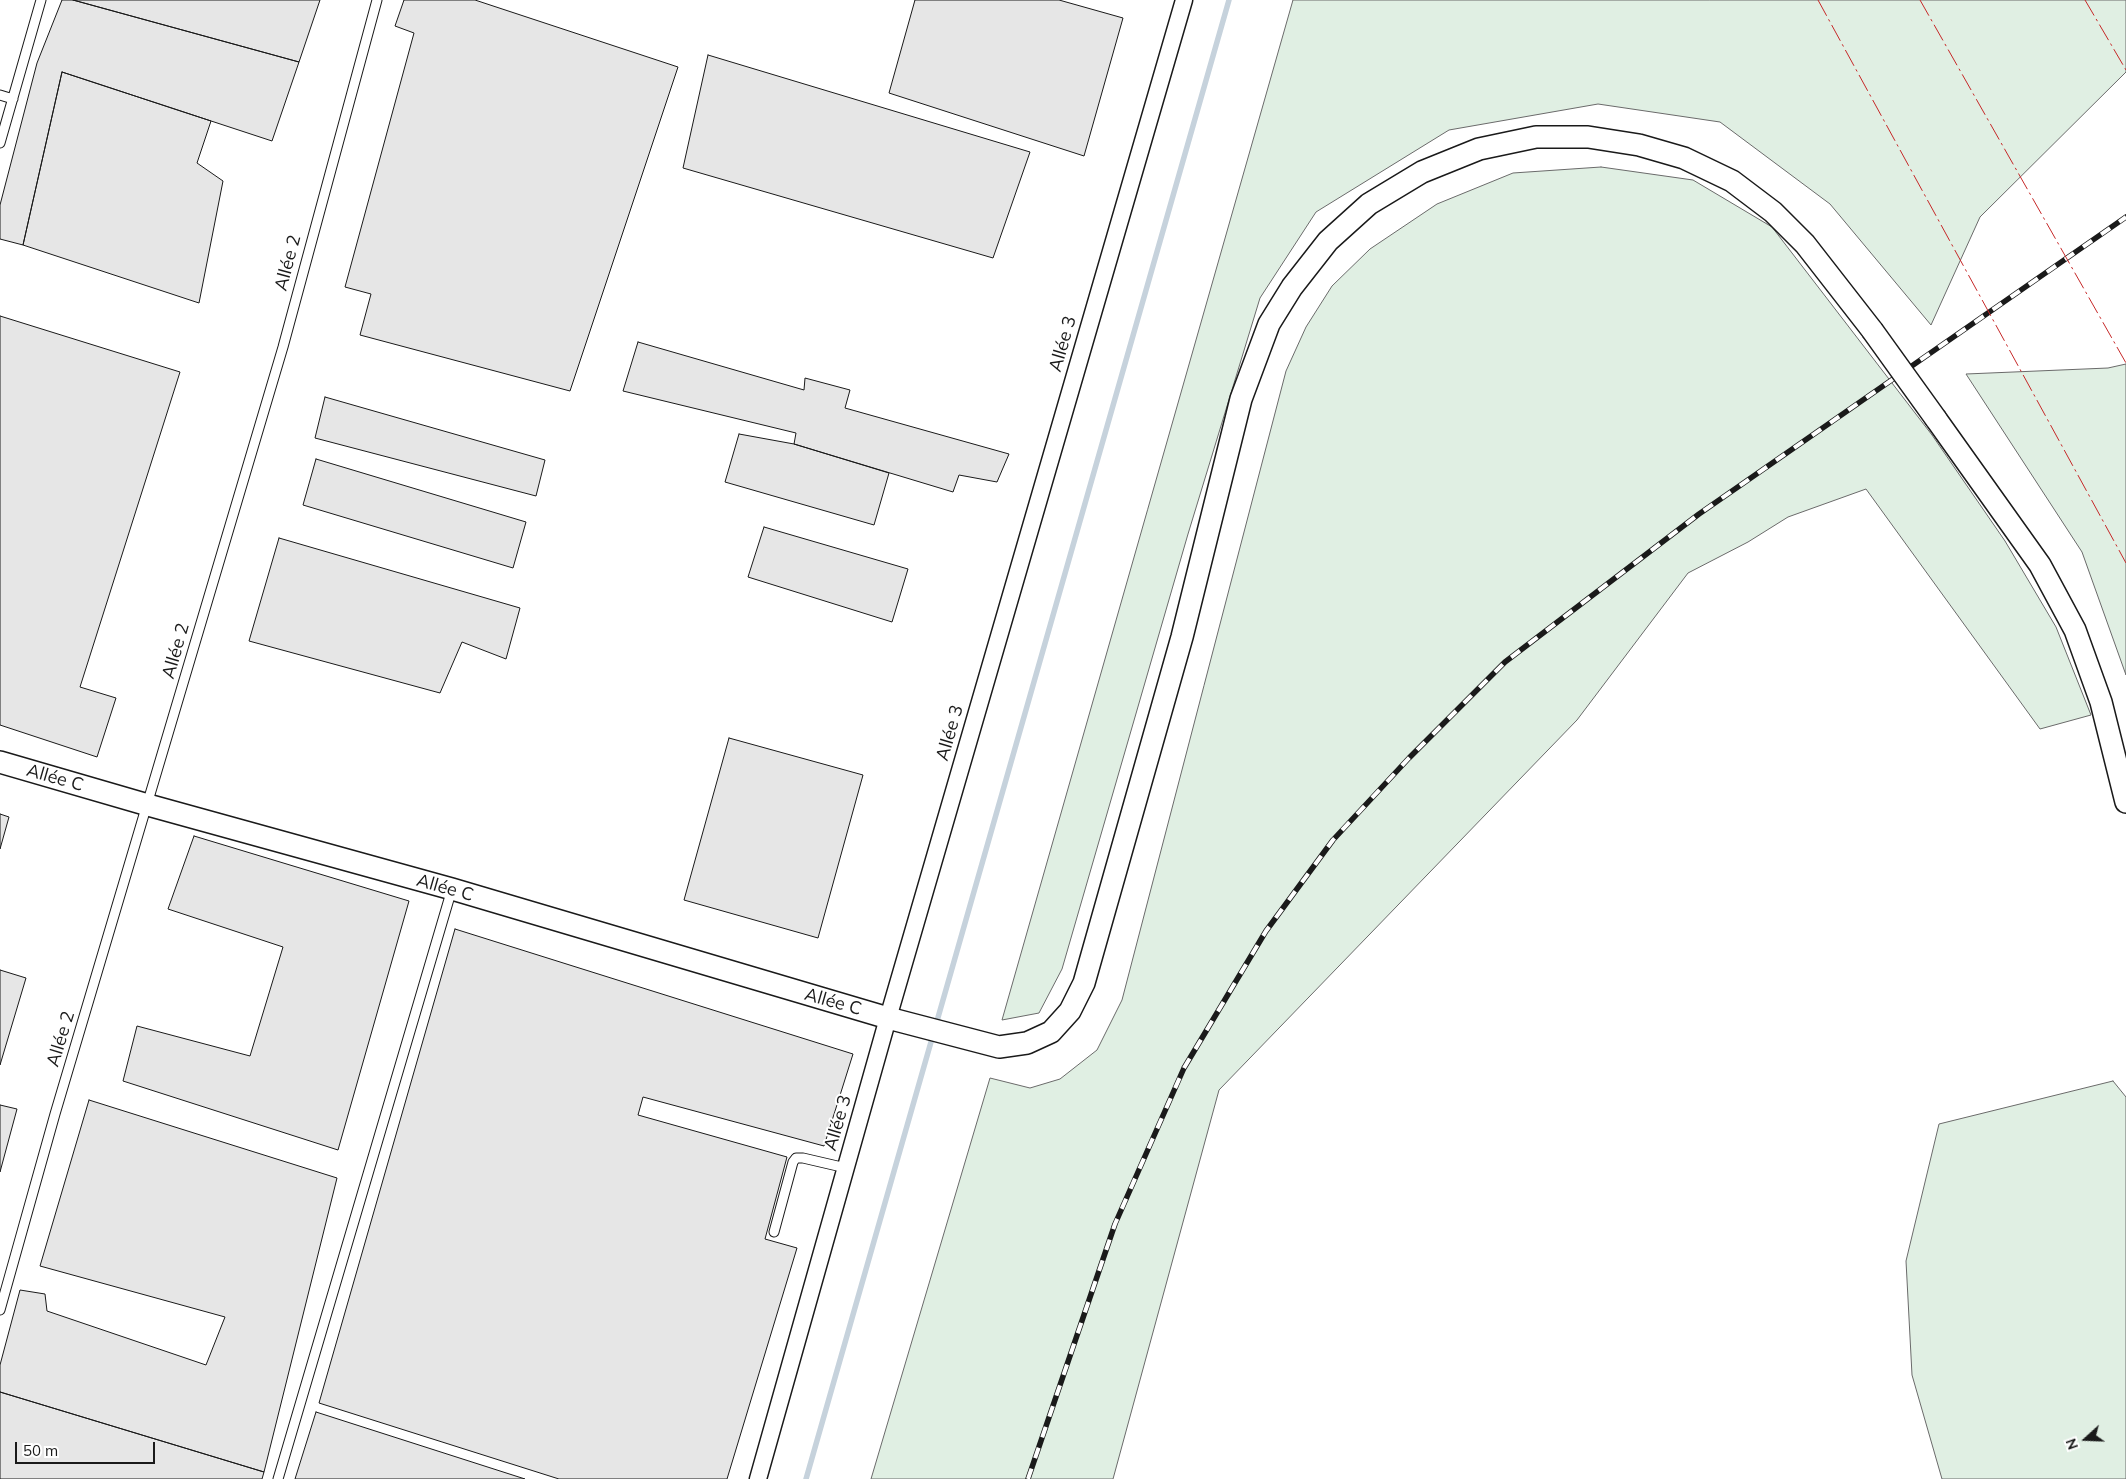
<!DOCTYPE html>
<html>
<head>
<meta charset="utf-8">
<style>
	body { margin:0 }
	#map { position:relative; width:2126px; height:1479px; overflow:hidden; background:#fff; font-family:Mulish,sans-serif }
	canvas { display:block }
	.north { position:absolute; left:2061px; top:1414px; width:50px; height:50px; -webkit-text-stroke:4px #fff; paint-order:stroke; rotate:250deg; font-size:14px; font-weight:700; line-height:20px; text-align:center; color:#1a1a1a }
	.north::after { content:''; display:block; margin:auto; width:18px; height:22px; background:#1a1a1a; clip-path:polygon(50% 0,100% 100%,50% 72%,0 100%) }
	.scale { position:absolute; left:15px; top:1442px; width:140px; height:22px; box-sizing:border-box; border:2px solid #1a1a1a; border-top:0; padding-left:6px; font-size:15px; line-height:18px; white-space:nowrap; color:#1a1a1a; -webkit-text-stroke:4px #fff; paint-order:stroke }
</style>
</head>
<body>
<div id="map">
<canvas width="2126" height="1479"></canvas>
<div class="north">N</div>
<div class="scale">50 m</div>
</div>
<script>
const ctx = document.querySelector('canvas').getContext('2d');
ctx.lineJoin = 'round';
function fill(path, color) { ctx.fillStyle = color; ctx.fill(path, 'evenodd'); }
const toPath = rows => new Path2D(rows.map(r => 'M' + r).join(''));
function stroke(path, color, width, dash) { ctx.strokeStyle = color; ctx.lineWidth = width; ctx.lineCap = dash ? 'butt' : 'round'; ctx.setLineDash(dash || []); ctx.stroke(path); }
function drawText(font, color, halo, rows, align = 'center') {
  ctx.font = font + ' Mulish,sans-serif'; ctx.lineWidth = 4; ctx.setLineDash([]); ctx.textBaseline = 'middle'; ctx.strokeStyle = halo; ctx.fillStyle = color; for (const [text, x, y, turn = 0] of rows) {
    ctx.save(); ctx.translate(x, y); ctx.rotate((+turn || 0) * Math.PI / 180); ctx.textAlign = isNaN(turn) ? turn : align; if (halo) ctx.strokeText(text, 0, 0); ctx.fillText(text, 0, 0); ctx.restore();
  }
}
const green = toPath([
	[1293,0,2126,0,2126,72,1980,217,1931,325,1830,204,1720,122,1598,104,1449,130,1316,212,1260,298,1188,534,1062,969,1039,1013,1002,1020,1293,0],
	[1601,167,1693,180,1772,227,1932,435,2005,541,2056,627,2091,715,2040,729,1866,489,1788,517,1748,542,1688,573,1577,720,1219,1090,1113,1479,871,1479,990,1078,1030,1088,1060,1079,1097,1050,1122,1000,1286,371,1306,327,1332,286,1370,249,1437,204,1513,173,1601,167],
	[2126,364,2126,675,2082,552,1966,374,2108,368,2126,364],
	[2113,1081,2126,1097,2126,1479,1942,1479,1912,1375,1906,1261,1939,1124,2113,1081]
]);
fill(green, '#e0efe3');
stroke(green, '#6a6a6a', 1);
stroke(toPath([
	[806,1479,1229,0]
]), '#c6d2dc', 5.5);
const building = toPath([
	[62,0,73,0,299,62,272,141,62,72,23,245,0,239,0,205,37,63,62,0],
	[73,0,320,0,299,62,73,0],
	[404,0,475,0,678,67,570,391,360,335,371,294,345,287,414,33,395,26,404,0],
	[915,0,1059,0,1123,18,1084,156,889,93,915,0],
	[708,55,1030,152,993,258,683,168,708,55],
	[62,72,211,121,197,163,223,181,199,303,23,245,62,72],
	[0,316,180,372,80,687,116,698,97,757,0,725,0,316],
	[638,342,804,390,805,378,850,390,845,408,1009,454,997,482,959,475,953,492,794,444,796,433,623,391,638,342],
	[325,397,545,460,536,496,315,438,325,397],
	[739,434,794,444,889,473,874,525,725,482,739,434],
	[316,459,526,522,513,568,303,505,316,459],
	[764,527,908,569,892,622,748,577,764,527],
	[279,538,520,608,506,659,462,642,440,693,249,641,279,538],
	[729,738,863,775,818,938,684,900,729,738],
	[0,814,9,817,0,849,0,814],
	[194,836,409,901,338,1150,123,1081,137,1026,250,1056,283,947,168,909,194,836],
	[455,929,853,1054,824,1146,643,1097,638,1115,787,1157,765,1239,797,1248,727,1479,559,1479,319,1403,455,929],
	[0,970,26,978,0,1065,0,970],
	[89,1100,337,1178,264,1472,0,1392,0,1365,20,1290,45,1294,47,1311,206,1365,225,1317,40,1266,89,1100],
	[0,1105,17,1109,0,1172,0,1105],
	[0,1392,264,1472,262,1479,0,1479,0,1392],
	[316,1412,525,1479,295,1479,316,1412]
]);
fill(building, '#e6e6e6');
stroke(building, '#1a1a1a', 1);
const service = toPath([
	[0,95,13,99],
	[0,143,41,0],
	[774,1232,793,1162,796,1158,803,1158,846,1168],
	[0,1310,55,1114,283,347,377,0],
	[278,1479,452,889]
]);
const minor = toPath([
	[758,1479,888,1018,1184,0]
]);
const tertiary = toPath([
	[1936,419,2040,565,2075,630,2101,702,2126,802],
	[0,762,148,805,452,889,888,1018,999,1047,1027,1043,1051,1032,1070,1011,1084,983,1182,637,1241,399,1269,324,1292,287,1328,241,1369,204,1422,172,1479,149,1536,137,1588,137,1639,145,1684,158,1732,181,1773,212,1805,244,1872,330]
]);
stroke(service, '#1a1a1a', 11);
stroke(minor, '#1a1a1a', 19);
stroke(tertiary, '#1a1a1a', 24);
stroke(service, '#fff', 9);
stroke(minor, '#fff', 16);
stroke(tertiary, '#fff', 21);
const rail = toPath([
	[1028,1479,1115,1224,1184,1068,1266,931,1333,840,1409,758,1505,662,1699,514,2126,217]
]);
stroke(rail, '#1a1a1a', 5.5);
stroke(rail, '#fff', 4, [11]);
const tertiaryBridge = toPath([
	[1872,330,1936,419]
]);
stroke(tertiaryBridge, '#1a1a1a', 24, []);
stroke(tertiaryBridge, '#fff', 21);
stroke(toPath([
	[1818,0,2126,563],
	[1920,0,2126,363],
	[2085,0,2126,70]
]), '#c62828', 1, [18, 4, 2.5, 4]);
drawText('18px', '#1a1a1a', '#fff', [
	["Allée 2",288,263,-75],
	["Allée 3",1063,344,-74],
	["Allée 2",176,651,-74],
	["Allée 3",950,733,-74],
	["Allée C",55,778,16],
	["Allée C",445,888,16],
	["Allée C",833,1002,16],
	["Allée 2",61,1039,-73],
	["Allée 3",838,1123,-74]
]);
</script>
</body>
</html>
